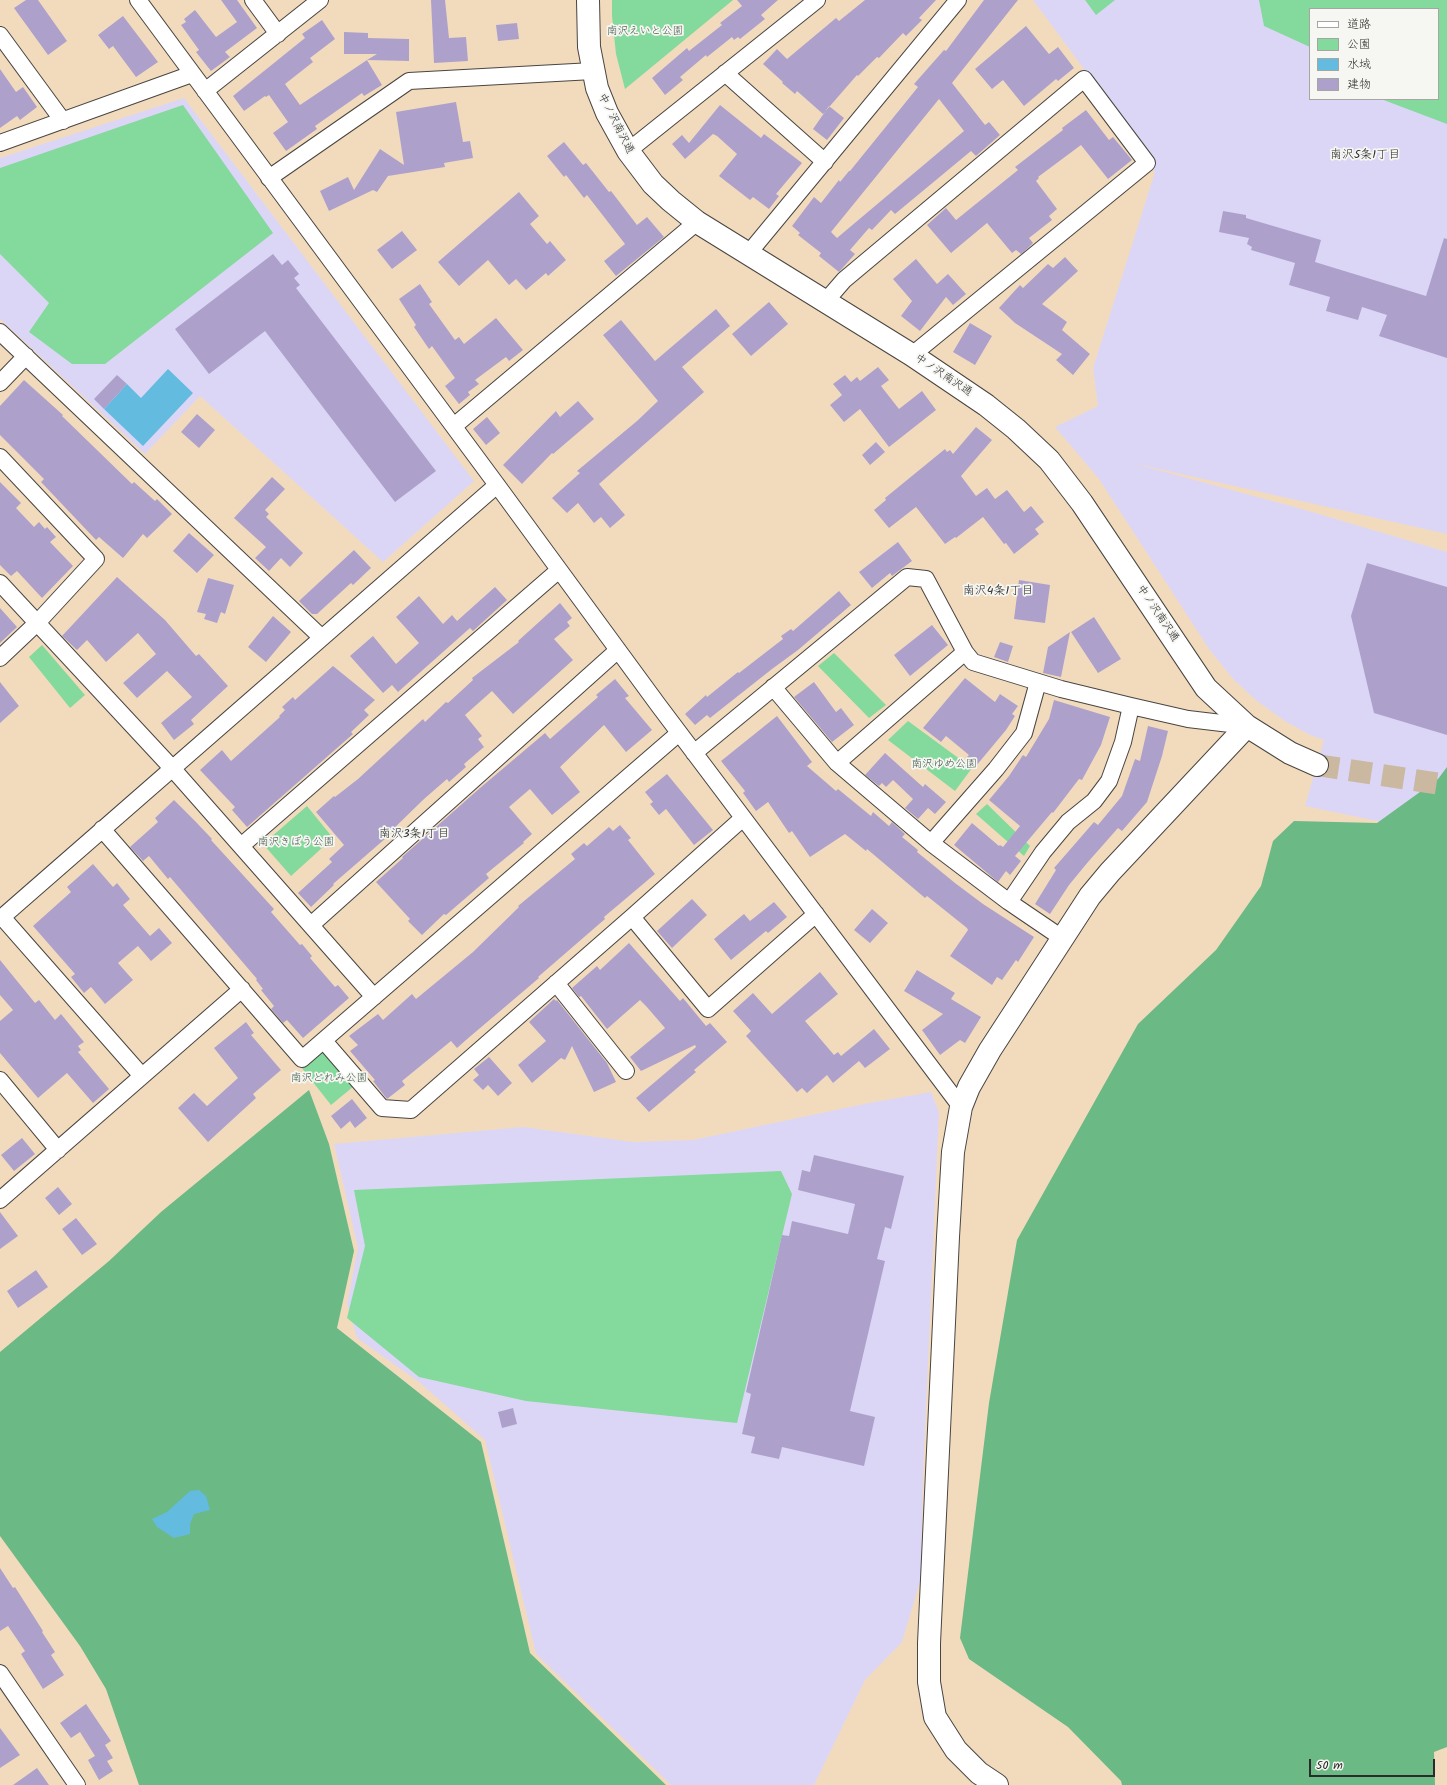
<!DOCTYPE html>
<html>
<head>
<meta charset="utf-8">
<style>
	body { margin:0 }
	#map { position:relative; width:1447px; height:1785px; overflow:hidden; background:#f2dbbd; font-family:Kalam,"Klee One",sans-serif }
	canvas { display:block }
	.legend { position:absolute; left:1309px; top:8px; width:130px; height:92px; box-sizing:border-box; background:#f6f6f2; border:1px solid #a5a5a2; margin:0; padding:5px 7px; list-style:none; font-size:12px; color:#2b2b2b }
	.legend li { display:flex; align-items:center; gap:8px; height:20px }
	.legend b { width:20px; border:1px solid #a5a5a2 }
	.scale { position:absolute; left:1309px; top:1759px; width:126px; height:18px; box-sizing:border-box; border:2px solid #2b2b2b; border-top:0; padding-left:5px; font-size:12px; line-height:14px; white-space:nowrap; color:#2b2b2b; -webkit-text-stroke:3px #f6f6f2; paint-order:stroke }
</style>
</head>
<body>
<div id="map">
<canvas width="1447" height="1785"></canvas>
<ul class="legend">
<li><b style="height:5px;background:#fff"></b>道路</li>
<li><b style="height:11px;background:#84d99c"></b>公園</li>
<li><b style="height:11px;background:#63bce0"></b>水域</li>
<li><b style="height:11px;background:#ada1cc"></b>建物</li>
</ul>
<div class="scale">50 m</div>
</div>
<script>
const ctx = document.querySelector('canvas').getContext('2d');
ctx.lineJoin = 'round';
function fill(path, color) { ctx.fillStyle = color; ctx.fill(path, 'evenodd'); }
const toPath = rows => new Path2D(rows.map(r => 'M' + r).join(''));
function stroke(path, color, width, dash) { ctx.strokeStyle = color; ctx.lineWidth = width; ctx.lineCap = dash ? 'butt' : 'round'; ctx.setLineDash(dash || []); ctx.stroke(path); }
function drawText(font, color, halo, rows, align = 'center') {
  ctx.font = font + ' Kalam,"Klee One",sans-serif'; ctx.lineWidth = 3.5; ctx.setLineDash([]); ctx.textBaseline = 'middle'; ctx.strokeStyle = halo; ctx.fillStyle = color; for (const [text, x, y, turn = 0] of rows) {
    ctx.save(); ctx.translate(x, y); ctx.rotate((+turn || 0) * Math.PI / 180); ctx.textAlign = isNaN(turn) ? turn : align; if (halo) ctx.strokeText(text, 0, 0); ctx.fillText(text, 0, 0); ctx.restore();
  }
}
fill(toPath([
	[1033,0,1447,0,1447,534,1132,463,1302,509,1447,552,1447,827,1377,821,1305,806,1324,740,1310,735,1285,721,1257,701,1234,680,1209,649,1099,479,1055,427,1098,406,1093,368,1155,172,1084,69],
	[1310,9,1438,9,1438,99,1310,99],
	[184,98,474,481,383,562,200,396,145,454,0,319,0,158],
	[931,1092,939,1112,923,1477,921,1578,902,1642,865,1680,814,1785,671,1785,536,1654,485,1440,419,1382,357,1338,347,1304,358,1248,334,1144,523,1127,633,1142,693,1140,869,1103]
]), '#dcd6f6');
fill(toPath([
	[612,0,733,0,625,89,616,54,612,16],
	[1085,0,1115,0,1096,15],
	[1259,0,1447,0,1447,124,1381,99,1438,99,1438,9,1310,9,1310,47,1264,26],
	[183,105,273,233,105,364,72,364,29,332,49,303,0,254,0,168],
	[42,645,85,695,70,708,29,657],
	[834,653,886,705,869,718,818,666],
	[908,721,972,768,955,791,888,740],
	[987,804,1030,846,1024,856,976,814],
	[307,806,333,838,291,876,263,844],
	[323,1050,354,1086,331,1105,301,1067],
	[781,1171,792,1194,737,1423,526,1401,419,1377,347,1318,365,1246,354,1190]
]), '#84d99c');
fill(toPath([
	[1447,767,1447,1747,1434,1752,1435,1785,1122,1785,1121,1781,1068,1727,969,1659,960,1638,989,1403,1017,1240,1138,1024,1216,950,1261,886,1273,841,1294,821,1377,823,1438,779],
	[309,1090,329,1144,354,1251,337,1328,481,1442,530,1653,666,1785,139,1785,106,1689,80,1646,0,1536,0,1352,109,1261,161,1212]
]), '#6bb984');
fill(toPath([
	[168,369,193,393,143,446,104,409,127,384,141,398],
	[199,1490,206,1496,210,1510,194,1514,190,1524,190,1534,174,1538,157,1527,152,1519,167,1512,190,1491]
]), '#63bce0');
fill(toPath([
	[26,0,38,0,67,41,48,55,14,8],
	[221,0,237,0,257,28,225,52,230,57,211,71,196,52,199,50,181,25,186,22,184,19,195,10,216,37,237,22],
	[431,0,445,0,449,38,466,37,468,61,434,63],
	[737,0,778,0,761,15,765,19,740,39,738,37,734,40,732,37,707,57,706,55,680,77,683,80,665,95,652,78,687,48,689,51,722,25,720,23,742,6],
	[865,0,936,0,919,18,922,20,906,36,903,33,879,58,877,57,858,76,857,75,823,114,797,91,795,94,782,83,783,82,763,64,777,49,787,59,836,18,839,21],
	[984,0,1018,0,952,83,985,125,989,122,1000,135,976,156,971,151,895,214,891,210,872,230,869,228,850,250,855,254,839,272,819,256,821,253,798,235,800,233,792,226,814,197,821,203,839,180,840,182,849,171,850,171,918,87,914,84,944,50,946,51],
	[939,99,964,131,837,238,831,232],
	[123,16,158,62,136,77,113,46,109,49,98,35],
	[322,20,335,39,310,58,313,62,285,84,300,105,367,60,382,85,364,96,362,93,315,126,317,129,286,151,273,133,288,122,269,95,266,97,265,96,244,111,233,96,305,38,302,34],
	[517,23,519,39,498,41,496,25],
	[1026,26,1049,54,1058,47,1074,68,1058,81,1056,79,1024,106,1003,80,992,89,975,69],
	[344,32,368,33,368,38,409,39,409,61,367,60,377,54,344,54],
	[0,69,16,92,23,87,37,107,20,120,17,116,0,128],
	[456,102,463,142,470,141,473,158,444,163,445,167,388,176,377,192,373,190,329,211,320,191,348,177,354,190,380,149,404,165,396,112],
	[720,105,761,138,764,134,802,163,776,194,779,196,769,209,753,197,750,200,719,176,737,154,717,136,713,134,685,159,672,144,682,135,689,143],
	[829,106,844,118,827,140,813,129],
	[1086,110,1109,140,1113,137,1132,160,1108,179,1081,145,1038,177,1039,178,1036,181,1057,209,1049,216,1052,220,1029,238,1033,243,1028,248,1021,254,1016,250,1012,253,987,223,951,253,927,225,946,208,956,220,1018,170,1015,167,1063,130,1062,128],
	[564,142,583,165,586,163,609,192,611,191,637,225,647,217,664,237,616,276,604,261,625,244,587,195,584,198,566,175,564,177,547,156],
	[519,192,539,216,530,224,547,244,550,241,566,260,548,276,546,273,526,290,516,279,509,285,488,260,459,286,438,262],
	[1223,211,1246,215,1246,218,1321,240,1315,262,1426,296,1444,238,1447,239,1447,358,1379,336,1387,315,1362,307,1358,320,1326,311,1330,297,1289,285,1295,263,1251,250,1252,247,1247,244,1249,238,1219,232],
	[402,231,417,250,392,269,377,250],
	[273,254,282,265,288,260,299,274,294,278,300,285,296,288,436,471,395,502,265,331,209,374,175,329],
	[1065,257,1078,271,1042,304,1067,322,1062,330,1090,354,1073,375,1056,360,1062,354,1015,323,999,308,1020,285,1023,288,1048,264,1053,268],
	[916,259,937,284,948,274,966,294,953,305,946,297,920,331,901,316,912,301,893,279],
	[420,284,432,302,429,304,455,340,459,337,464,344,496,318,523,350,509,361,506,357,475,380,479,384,468,392,470,395,459,404,445,386,455,378,432,346,429,349,414,327,416,325,399,299],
	[769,302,788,324,751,356,732,334],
	[716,309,730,326,682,367,704,392,599,484,625,515,610,528,601,517,594,523,578,503,567,513,552,498,580,473,577,471,637,421,658,401,603,335,621,320,655,361],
	[970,323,992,336,975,365,953,352],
	[878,367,889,380,881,386,899,409,922,391,936,410,889,447,860,409,844,422,830,405,842,395,833,384,845,375,851,382,857,377,860,381],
	[117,375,127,384,104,409,94,399],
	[24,380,63,415,62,416,132,484,134,482,155,501,157,499,172,514,147,538,143,534,123,558,99,537,96,540,41,482,44,479,0,435,0,406],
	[578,401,594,419,553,454,552,453,522,484,503,465,556,411,560,417],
	[197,414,215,430,199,448,181,432],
	[487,417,500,433,486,445,473,429],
	[976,427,992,440,961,476,976,496,987,488,995,499,1007,490,1024,512,1031,506,1044,522,1035,529,1039,534,1014,554,1006,543,1004,544,983,517,956,538,955,537,945,544,916,507,889,528,874,510,886,500,885,498,945,449,947,452,950,450,953,454],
	[876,442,885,452,870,465,862,455],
	[272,477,285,489,265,510,269,514,266,517,303,553,290,567,281,558,269,571,255,558,266,547,234,518],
	[0,482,21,503,16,508,34,527,39,522,45,529,47,527,56,537,50,542,73,566,42,598,17,571,11,576,0,565],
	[189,533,214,555,197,573,173,551],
	[898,542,912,561,892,576,890,573,872,588,859,572],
	[354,550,371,568,353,585,351,583,317,614,312,614,299,601],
	[1367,563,1447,587,1447,735,1374,713,1351,616],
	[117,577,165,620,196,656,199,654,228,686,191,720,194,724,174,740,161,723,192,697,167,671,137,698,123,683,156,654,138,633,106,662,87,640,77,650,62,636],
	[208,578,234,585,225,614,221,612,217,623,204,619,206,614,197,612],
	[1019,580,1050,585,1045,623,1014,619],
	[495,587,507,600,473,631,470,628,398,692,392,685,383,693,350,656,373,636,396,664,419,643,396,617,419,596,443,624,452,615,457,621],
	[839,591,851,605,798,650,772,669,710,718,707,715,695,725,685,714,706,695,707,697,738,672,739,673,783,639,781,636,791,629,793,631],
	[560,603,572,618,567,622,570,626,554,639,573,660,513,714,492,691,465,715,482,736,478,739,484,747,464,764,466,767,449,782,447,779,424,799,385,837,386,838,333,884,334,885,311,907,298,893,332,862,329,859,344,845,316,812,334,796,335,797,358,779,423,719,425,722,446,702,448,703,473,680,472,678,519,642,518,641],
	[0,608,17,627,0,643],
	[273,616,291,632,266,662,248,647],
	[1094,617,1121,659,1098,673,1071,632],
	[932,625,948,645,910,676,894,655],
	[1070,632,1061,677,1043,673,1048,647],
	[1000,642,1013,646,1008,662,994,657],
	[333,666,375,700,364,710,369,715,351,732,353,734,247,827,232,810,235,807,200,770,222,750,231,761,280,717,279,716,285,710,282,707,293,697,295,700],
	[965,678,995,702,1000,694,1018,706,1012,714,1015,716,1006,730,976,766,966,758,969,755,946,736,941,742,923,728],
	[615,679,629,696,625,698,652,730,626,752,604,725,560,767,580,792,552,815,530,789,509,807,532,834,523,842,524,843,486,874,489,878,446,915,444,914,422,935,408,921,410,919,376,882,403,858,402,857,480,788,545,733,550,739,598,697,596,695],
	[0,682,19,706,0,723],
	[814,682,836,712,841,708,854,725,832,742,794,697],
	[1054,700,1110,717,1101,745,1082,780,1079,779,1053,813,1052,812,1015,856,1021,861,1010,875,1006,871,998,882,954,845,972,823,999,846,1000,845,1003,847,1020,826,989,800,1009,776,1023,755,1026,757,1049,719],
	[777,716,812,762,807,766,836,791,838,789,871,816,873,812,889,826,892,822,905,834,902,837,918,850,917,852,955,883,983,904,1034,937,1018,962,1016,960,1002,980,997,977,992,985,950,956,968,930,967,928,927,896,925,898,867,849,866,851,845,834,810,857,792,831,789,833,768,802,756,811,743,793,745,791,721,761],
	[1148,726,1168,731,1162,756,1147,802,1122,831,1118,828,1088,862,1069,885,1050,914,1035,904,1056,870,1054,868,1094,822,1098,825,1122,796,1135,759,1140,761],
	[885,753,923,787,925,784,946,802,935,814,928,808,918,819,905,808,913,799,893,780,886,787,882,783,879,786,865,775],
	[667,774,713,830,694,845,666,809,659,815,650,804,653,802,645,792],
	[174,800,196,822,212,839,211,840,274,909,271,912,300,945,302,944,312,956,310,958,335,987,338,985,349,998,303,1038,287,1020,283,1023,271,1009,274,1006,261,990,263,989,256,980,257,979,170,877,168,879,149,856,143,861,130,847,158,822,155,818],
	[620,825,631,838,628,840,655,874,604,917,605,919,538,977,539,978,466,1040,457,1048,451,1041,402,1081,405,1085,387,1099,373,1081,375,1080,350,1051,358,1045,349,1036,378,1014,383,1020,412,994,416,999,473,952,519,907,518,906,575,859,571,854,584,843,587,846,609,827,613,831],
	[93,864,113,887,117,883,130,899,123,905,150,936,159,928,172,943,151,961,138,946,118,963,133,980,105,1004,91,987,84,993,71,977,75,974,33,926,71,892,67,887],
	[692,899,707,915,672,948,657,931],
	[774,902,787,917,768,933,766,931,731,960,714,939,744,914,750,921],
	[872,909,888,923,870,943,854,930],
	[629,943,680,1001,683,998,706,1026,710,1023,727,1042,694,1070,696,1072,649,1112,636,1098,696,1047,695,1045,641,1071,630,1057,665,1028,646,1006,640,1000,607,1029,581,996,579,997,572,988,597,966,600,970],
	[0,960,35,1003,39,1000,55,1020,61,1014,84,1042,78,1046,81,1050,78,1052,109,1089,93,1103,67,1073,38,1098,0,1053,0,1021,13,1010,0,995],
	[917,970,955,993,951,999,981,1017,965,1043,960,1040,940,1055,922,1030,943,1014,904,991],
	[820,972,838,994,805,1021,834,1055,838,1052,841,1056,874,1029,890,1049,865,1068,859,1061,833,1083,827,1075,807,1093,802,1088,797,1092,746,1036,751,1031,733,1011,753,993,772,1014],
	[554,999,556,1001,557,1000,607,1063,616,1082,594,1092,572,1046,565,1060,561,1058,532,1083,518,1065,546,1041,529,1022],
	[246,1022,254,1033,251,1035,281,1070,253,1094,256,1098,208,1142,178,1108,194,1093,207,1106,238,1078,214,1048],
	[489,1057,512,1083,498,1096,488,1085,483,1090,473,1080,479,1075,474,1069],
	[352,1099,367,1118,355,1128,350,1121,341,1129,331,1116],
	[22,1138,35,1154,14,1171,1,1155],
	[814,1155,904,1176,891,1229,885,1227,877,1259,885,1261,850,1411,875,1417,864,1466,782,1447,779,1459,751,1453,755,1437,742,1434,751,1394,746,1392,782,1235,789,1236,792,1221,848,1234,855,1204,798,1190,802,1170,810,1172],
	[58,1187,72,1204,59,1215,45,1198],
	[0,1212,18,1236,0,1249],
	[76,1218,97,1244,82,1255,62,1229],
	[36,1270,48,1287,18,1308,7,1291],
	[513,1408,517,1424,502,1428,498,1412],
	[0,1568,13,1588,15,1587,43,1631,42,1632,55,1652,51,1655,64,1675,43,1689,21,1654,25,1651,8,1626,0,1631],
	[86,1704,111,1741,105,1745,113,1758,107,1761,113,1771,99,1780,88,1760,95,1756,80,1732,71,1738,60,1723],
	[0,1728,20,1755,0,1768],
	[37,1768,49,1785,13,1785]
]), '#ada1cc');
stroke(toPath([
	[1317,765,1447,785]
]), '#cab8a0', 22, [22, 11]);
const street = toPath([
	[138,0,497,485,659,706,961,1107],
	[253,0,278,34],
	[0,35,63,121],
	[725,73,825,162],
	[205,91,320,0],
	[0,143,192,74],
	[628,151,817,0],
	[269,178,409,81,593,71],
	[748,254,958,0],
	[825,302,844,280,1084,79,1147,163,912,355],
	[0,332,321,637],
	[0,383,26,356],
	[454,426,697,222],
	[0,457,96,559,37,623,0,658],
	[0,583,172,768,374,997],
	[773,687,837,763,931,843,1009,902,1062,938],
	[694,753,907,577,926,579,965,652,973,662,1061,689,1131,706,1188,719,1247,726],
	[837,763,965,652],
	[102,829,302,1059,679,733],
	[931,843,996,769,1024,733,1038,682],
	[241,846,559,570],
	[1009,902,1043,852,1068,822,1094,801,1109,781,1123,742,1131,706],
	[2,917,142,1076],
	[632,917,708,1009,816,914],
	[0,919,497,485],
	[311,925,618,650],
	[556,983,626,1071],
	[324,1041,382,1108,411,1110,632,917,743,818],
	[0,1080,58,1150],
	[0,1200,242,989],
	[0,1673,77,1785]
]);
const secondary = toPath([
	[588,0,589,47,597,88,607,113,628,151,653,184,671,201,697,222,912,355,986,405,1016,429,1049,460,1082,503,1206,688,1247,726,1290,753,1317,765],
	[997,1785,979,1773,956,1750,935,1717,929,1682,929,1643,948,1237,953,1152,961,1107,969,1087,990,1050,1090,896,1110,872,1247,726]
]);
stroke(street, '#494541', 18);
stroke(secondary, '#494541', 24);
stroke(street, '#fff', 16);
stroke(secondary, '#fff', 22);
drawText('11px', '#415647', '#f6f6f2', [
	["南沢えいと公園",645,32],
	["南沢ゆめ公園",944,765],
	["南沢きぼう公園",296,843],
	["南沢どれみ公園",329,1079]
]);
drawText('11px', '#2b2b2b', '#f6f6f2', [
	["中ノ沢南沢通",615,124,63],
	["中ノ沢南沢通",943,376,34],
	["中ノ沢南沢通",1157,614,56]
]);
drawText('12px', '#2b2b2b', '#f6f6f2', [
	["南沢5条1丁目",1365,156],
	["南沢4条1丁目",998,592],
	["南沢3条1丁目",414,835]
]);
</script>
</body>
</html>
